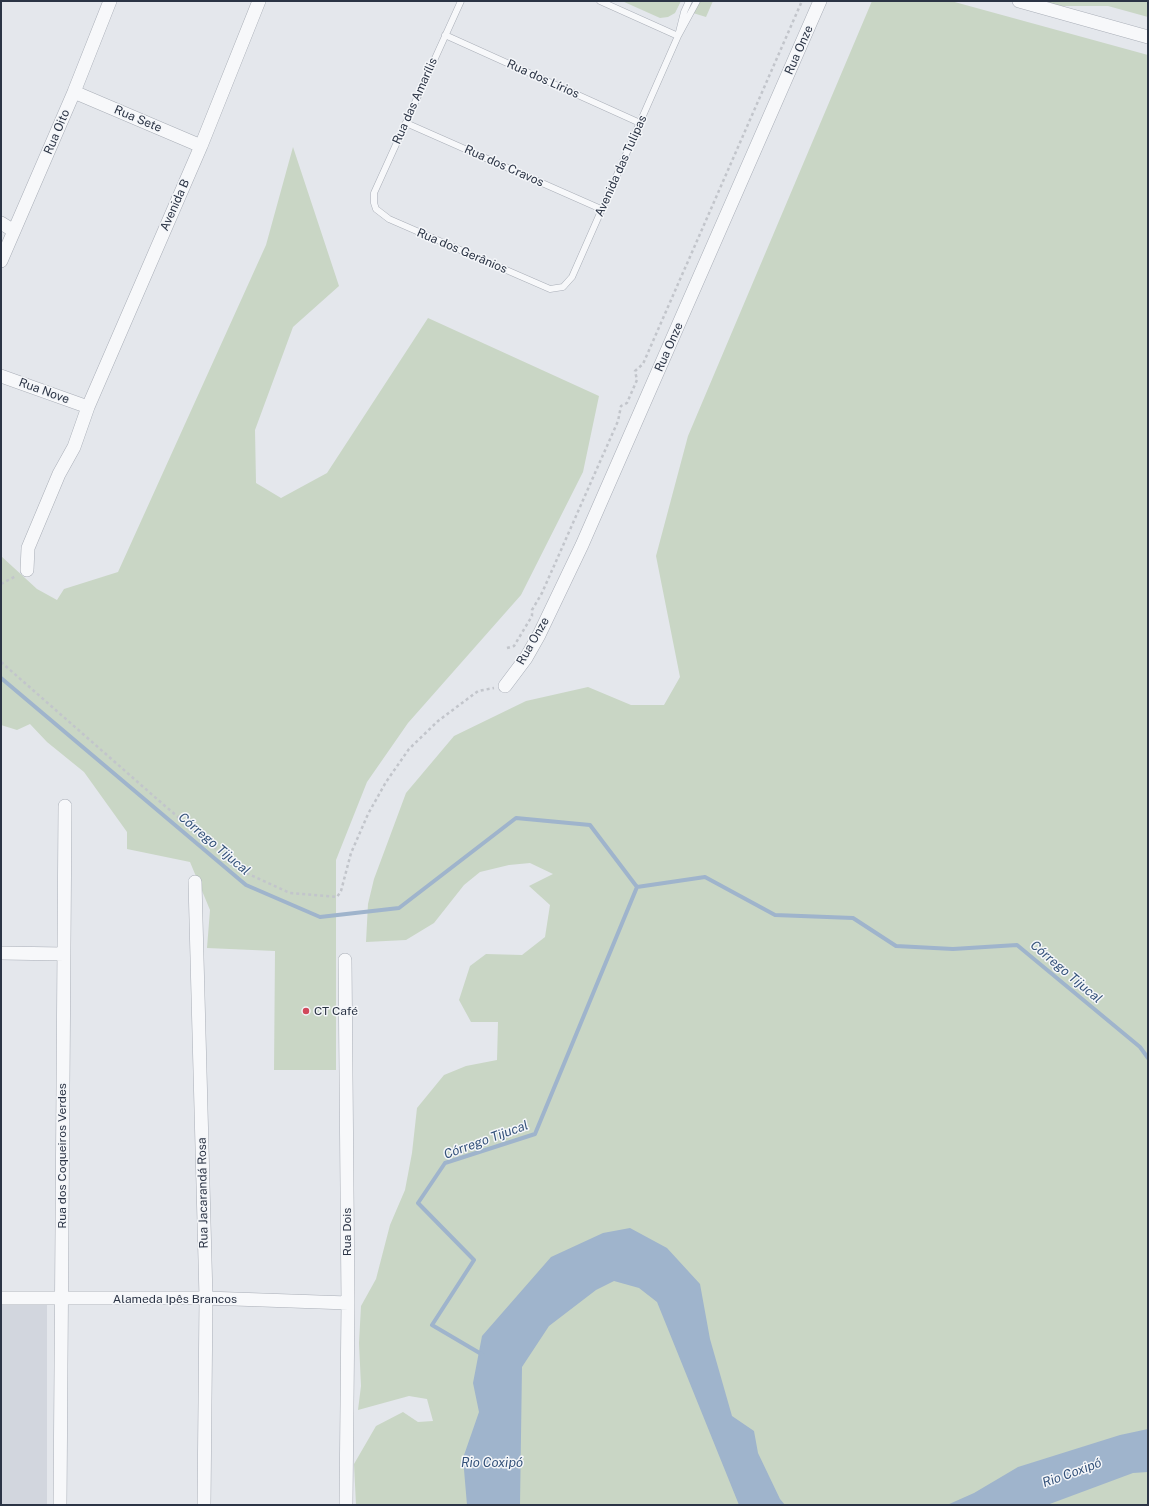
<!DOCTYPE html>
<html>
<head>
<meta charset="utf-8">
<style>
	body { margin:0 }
	#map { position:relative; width:1149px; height:1506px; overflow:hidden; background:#e4e7ec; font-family:"Public Sans",sans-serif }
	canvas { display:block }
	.frame { position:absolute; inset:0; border:2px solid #2b3445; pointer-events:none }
</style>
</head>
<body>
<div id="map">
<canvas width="1149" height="1506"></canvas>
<div class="frame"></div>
</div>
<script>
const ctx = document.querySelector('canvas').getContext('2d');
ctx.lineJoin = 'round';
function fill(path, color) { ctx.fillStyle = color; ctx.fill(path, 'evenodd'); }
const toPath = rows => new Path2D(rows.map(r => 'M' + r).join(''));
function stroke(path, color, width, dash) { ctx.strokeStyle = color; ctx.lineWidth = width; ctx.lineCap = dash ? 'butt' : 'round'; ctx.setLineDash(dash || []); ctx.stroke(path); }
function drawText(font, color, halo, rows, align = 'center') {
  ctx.font = font + ' "Public Sans",sans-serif'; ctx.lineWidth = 3; ctx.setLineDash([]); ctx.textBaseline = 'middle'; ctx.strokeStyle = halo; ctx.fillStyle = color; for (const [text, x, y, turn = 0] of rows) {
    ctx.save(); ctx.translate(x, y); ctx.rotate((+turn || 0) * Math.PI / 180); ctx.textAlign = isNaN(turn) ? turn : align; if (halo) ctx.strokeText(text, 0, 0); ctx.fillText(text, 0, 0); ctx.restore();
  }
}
fill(toPath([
	[1,1305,47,1305,47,1505,1,1505]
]), '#d2d6de');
fill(toPath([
	[622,1,681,1,675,13,668,17,660,18],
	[698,1,713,1,706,17,693,13],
	[872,1,951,1,1148,55,1148,1505,356,1505,354,1464,376,1426,403,1412,418,1422,433,1421,427,1399,409,1396,358,1410,361,1386,359,1343,361,1306,376,1279,390,1225,405,1190,412,1153,417,1108,444,1075,466,1066,497,1060,498,1022,471,1022,459,1000,470,966,486,954,522,955,545,937,550,905,529,886,553,874,530,863,509,865,480,872,464,885,434,923,406,940,366,942,368,904,374,879,406,793,454,736,526,701,588,687,631,705,664,705,680,677,656,556,688,436],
	[1031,1,1148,1,1148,17,1108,6,1041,6],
	[293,147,339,286,293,327,255,430,256,483,281,498,327,473,428,318,599,396,583,472,521,595,408,723,367,782,336,860,336,1070,274,1070,275,951,207,948,210,910,190,862,127,849,127,832,84,772,47,742,30,724,17,730,1,725,1,556,37,589,57,600,64,589,118,572,266,245]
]), '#c9d6c5');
fill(toPath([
	[630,1228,667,1248,700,1284,710,1339,732,1416,754,1431,758,1453,780,1499,785,1505,739,1505,657,1302,639,1288,614,1281,596,1290,549,1326,522,1367,520,1505,467,1505,463,1458,479,1412,473,1383,482,1336,551,1257,603,1233],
	[1148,1429,1148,1472,1133,1473,1047,1505,947,1505,974,1493,1018,1467,1120,1435]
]), '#9fb4cc');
stroke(toPath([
	[1,678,246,885,320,917,399,908,516,818,590,825,637,887,705,877,775,915,853,918,896,946,953,949,1017,945,1140,1047,1148,1058],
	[483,1355,432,1325,474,1260,418,1203,445,1163,535,1134,637,887]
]), '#9fb4cc', 4);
const service = toPath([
	[461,1,374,193,374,203,376,209,389,219,550,289,563,287,572,277,678,36,600,1],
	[689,1,684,12,678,36,697,1],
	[445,35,640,123],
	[406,123,601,209]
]);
const minor = toPath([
	[1019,1,1148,37],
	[74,92,201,146],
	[1,223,14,231],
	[1,261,74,92,110,1],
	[1,376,88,407],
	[27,570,28,548,59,474,74,447,88,407,201,146,259,1],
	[505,686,526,658,539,635,582,545,820,1],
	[195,882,206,1298,204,1505],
	[1,953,64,954],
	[345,960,348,1303,346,1505],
	[1,1298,206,1298,348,1303],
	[60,1505,65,806]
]);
stroke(service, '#a9aeb7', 7);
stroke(minor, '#a9aeb7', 14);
stroke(toPath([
	[1,584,16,576],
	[507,648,514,646,532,616,532,610,542,593,618,421,621,406,627,403,637,380,635,371,643,364,802,1],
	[1,662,165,806,244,872,290,893,337,897,341,891,351,853,368,814,386,782,409,749,438,721,478,691,494,688]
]), '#c2c5cb', 2.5, [3, 3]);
stroke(service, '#f7f8fa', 6);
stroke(minor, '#f7f8fa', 13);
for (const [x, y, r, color] of [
	[306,1011,4,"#d1495b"]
]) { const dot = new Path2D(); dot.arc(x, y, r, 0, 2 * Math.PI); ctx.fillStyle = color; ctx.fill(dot); stroke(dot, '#f4f6f9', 1.5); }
drawText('12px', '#2b3445', '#f4f6f9', [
	["Rua Onze",799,50,-66],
	["Rua dos Lírios",543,79,24],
	["Rua das Amarílis",415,101,-66],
	["Rua Sete",138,119,23],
	["Rua Oito",57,132,-67],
	["Rua dos Cravos",504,166,24],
	["Avenida das Tulipas",621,166,-66],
	["Avenida B",175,205,-66],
	["Rua dos Gerânios",462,251,23],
	["Rua Onze",669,347,-66],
	["Rua Nove",44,391,20],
	["Rua Onze",533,641,-60],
	["Rua dos Coqueiros Verdes",62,1156,-90],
	["Rua Jacarandá Rosa",203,1193,-91],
	["Rua Dois",347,1232,-90],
	["Alameda Ipês Brancos",175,1299]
]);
drawText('12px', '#2b3445', '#f4f6f9', [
	["CT Café",314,1011]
], 'left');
drawText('italic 13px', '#34527a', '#f4f6f9', [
	["Córrego Tijucal",214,844,40],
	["Córrego Tijucal",1066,972,40],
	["Córrego Tijucal",486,1140,-20],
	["Rio Coxipó",492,1463],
	["Rio Coxipó",1072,1473,-20]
]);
</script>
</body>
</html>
